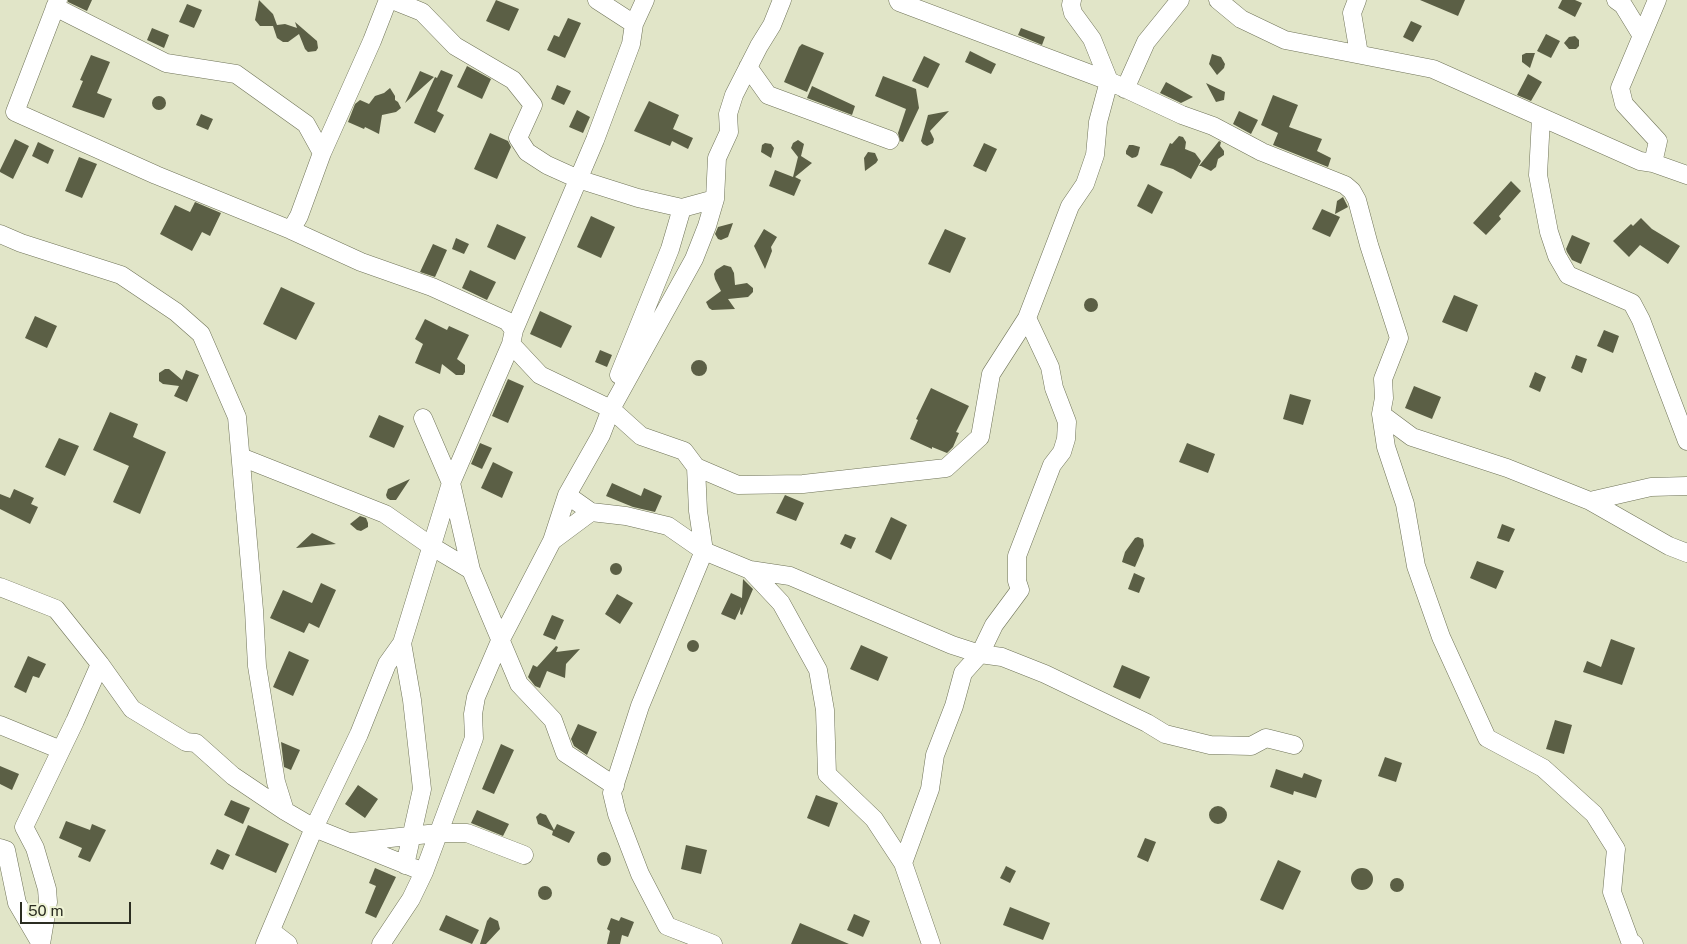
<!DOCTYPE html>
<html>
<head>
<meta charset="utf-8">
<style>
	body { margin:0 }
	#map { position:relative; width:1687px; height:944px; overflow:hidden; background:#e1e5c8; font-family:"Public Sans",sans-serif }
	canvas { display:block }
	.scale { position:absolute; left:20px; top:902px; width:111px; height:22px; box-sizing:border-box; border:2px solid #2b2d21; border-top:0; padding-left:6px; font-size:15px; line-height:18px; white-space:nowrap; color:#2b2d21; -webkit-text-stroke:4px #eef3d5; paint-order:stroke }
</style>
</head>
<body>
<div id="map">
<canvas width="1687" height="944"></canvas>
<div class="scale">50 m</div>
</div>
<script>
const ctx = document.querySelector('canvas').getContext('2d');
ctx.lineJoin = 'round';
function fill(path, color) { ctx.fillStyle = color; ctx.fill(path, 'evenodd'); }
const toPath = rows => new Path2D(rows.map(r => 'M' + r).join(''));
function stroke(path, color, width, dash) { ctx.strokeStyle = color; ctx.lineWidth = width; ctx.lineCap = dash ? 'butt' : 'round'; ctx.setLineDash(dash || []); ctx.stroke(path); }
fill(toPath([
	[68,0,92,0,87,11,68,2],
	[259,0,273,14,277,25,285,24,297,28,295,22,317,41,318,48,316,51,308,52,305,49,299,34,288,42,283,42,277,38,273,26,260,26,255,20],
	[496,0,519,9,509,31,486,21],
	[1420,0,1465,0,1458,16],
	[1562,0,1575,0,1582,3,1575,17,1558,8],
	[187,4,202,10,194,28,179,22],
	[568,18,581,23,565,58,547,50,554,35,559,37],
	[1411,21,1422,26,1413,42,1403,37],
	[152,28,169,35,164,48,147,40],
	[1021,28,1045,37,1042,45,1018,35],
	[1546,34,1560,41,1551,58,1537,51],
	[1575,36,1579,40,1579,46,1576,49,1569,49,1564,43,1569,37],
	[802,44,824,53,807,92,784,82,799,47],
	[970,51,996,64,991,74,965,62],
	[1526,53,1535,53,1530,68,1522,62,1522,55],
	[1212,54,1221,57,1225,64,1224,68,1217,75,1209,64],
	[91,55,110,62,97,93,112,99,104,118,72,107,83,81,80,80],
	[924,56,940,64,928,88,912,81],
	[467,66,491,79,482,99,457,87],
	[441,70,453,75,437,111,444,115,435,133,414,123,435,77,437,78],
	[420,71,434,77,405,103],
	[1528,74,1542,82,1531,101,1517,95],
	[883,76,916,89,919,108,903,142,900,141,898,133,906,109,875,96],
	[1166,82,1193,97,1181,103,1160,93],
	[1206,83,1225,92,1224,100,1216,102],
	[557,85,571,91,564,105,551,99],
	[812,86,855,106,852,115,807,98],
	[390,88,395,96,395,100,398,102,401,108,396,112,382,115,379,134,365,127,364,129,348,122,355,104,360,100,369,104,375,96,384,93],
	[1273,95,1298,105,1289,127,1322,139,1317,151,1331,158,1328,167,1273,145,1278,133,1261,125],
	'152 103a7 7 0 1 1 14 0a7 7 0 1 1-14 0Z',
	[649,101,679,115,673,129,693,138,688,149,672,141,670,146,634,131],
	[577,110,590,117,583,133,569,127],
	[949,111,930,131,934,139,933,143,927,146,923,144,921,141,928,115],
	[1239,111,1258,120,1251,134,1233,124],
	[201,114,213,119,208,130,196,125],
	[490,133,508,141,511,147,497,179,474,169],
	[1179,136,1183,137,1186,142,1185,149,1195,153,1201,161,1191,179,1173,169,1160,165,1170,143,1172,144],
	[15,139,29,146,13,179,0,172,0,170],
	[798,140,804,144,801,156,812,163,795,177,801,180,794,196,769,186,775,170,793,177,798,157,791,148,793,143],
	[1219,141,1221,142,1220,146,1224,151,1224,155,1218,159,1216,167,1211,171,1201,166,1199,166],
	[38,142,54,150,48,164,32,156],
	[765,143,771,144,774,148,771,158,761,152,762,145],
	[984,143,997,149,986,172,973,166],
	[1129,145,1133,145,1140,147,1138,155,1136,157,1132,158,1126,154,1126,151],
	[868,152,875,153,878,160,876,163,865,171,864,158],
	[79,157,97,164,82,198,65,191],
	[1511,181,1521,191,1499,216,1501,219,1486,235,1473,223],
	[1148,184,1163,192,1152,214,1137,206],
	[1343,197,1348,207,1335,214,1337,201],
	[195,202,221,213,210,236,202,232,192,251,160,234,175,205,190,212],
	[1322,209,1340,217,1330,237,1312,229],
	[591,216,615,227,601,258,577,247],
	[1641,218,1652,229,1680,246,1668,264,1640,245,1629,257,1613,241,1631,224,1633,226],
	[733,223,728,237,721,240,718,239,715,234,718,227],
	[497,224,526,237,515,260,487,247],
	[764,229,777,237,771,247,772,251,765,269,754,246],
	[945,229,966,238,950,273,928,264],
	[1572,235,1590,243,1581,264,1572,260,1567,252,1566,249],
	[456,238,469,244,464,254,452,249],
	[433,244,447,250,435,277,420,272],
	[724,265,731,267,734,273,735,285,747,283,753,288,753,292,748,297,728,299,735,309,712,310,709,308,706,302,721,291,715,279,714,274,716,270],
	[470,270,496,282,487,300,462,288],
	[281,287,315,303,296,340,263,324],
	[1454,295,1478,305,1467,332,1442,322],
	'1084 305a7 7 0 1 1 14 0a7 7 0 1 1-14 0Z',
	[540,311,572,326,561,348,530,334],
	[35,316,57,326,47,348,25,338],
	[425,319,447,330,449,326,469,335,457,359,465,365,465,372,463,375,456,375,442,364,440,374,415,363,423,344,415,339],
	[1604,330,1619,336,1613,353,1597,346],
	[600,350,612,355,607,367,595,362],
	[1576,355,1587,359,1582,373,1571,368],
	'691 368a8 8 0 1 1 16 0a8 8 0 1 1-16 0Z',
	[165,369,169,369,182,380,186,370,199,375,187,402,174,396,179,386,163,384,159,381,159,373],
	[1535,372,1546,377,1540,392,1529,387],
	[508,379,524,386,508,423,492,416],
	[1414,386,1441,397,1432,419,1405,408],
	[931,388,969,406,956,432,959,433,953,447,947,453,932,447,932,449,910,439,918,420,916,419],
	[1290,394,1311,400,1303,425,1283,419],
	[110,412,138,424,133,437,166,452,140,514,113,502,129,466,93,450],
	[379,415,404,426,394,448,369,437],
	[59,438,79,446,65,476,45,467],
	[480,443,492,448,482,469,471,464],
	[1187,443,1215,454,1208,473,1179,462],
	[493,462,513,472,502,498,481,488],
	[410,479,396,500,390,500,387,498,386,495,388,489],
	[612,483,641,496,644,488,662,496,655,512,633,507,606,496],
	[14,489,34,498,31,504,38,507,30,524,0,509,0,494,10,498],
	[785,495,804,503,796,521,776,513],
	[360,516,366,518,368,523,368,527,361,531,357,530,350,524],
	[891,517,907,525,891,560,875,552],
	[1502,524,1515,529,1509,542,1497,538],
	[312,533,336,544,296,548],
	[845,534,856,538,851,549,840,544],
	[1138,537,1143,539,1144,546,1135,567,1122,562,1125,552,1135,538],
	[1477,561,1504,571,1496,589,1470,578],
	'610 569a6 6 0 1 1 12 0a6 6 0 1 1-12 0Z',
	[1134,573,1145,578,1139,593,1128,589],
	[743,579,753,589,742,615,740,614,741,607,735,620,721,614,731,593,742,598],
	[321,583,336,590,319,628,309,623,304,633,270,618,283,590,312,603],
	[617,594,633,603,620,624,605,614],
	[552,615,564,620,555,640,543,635],
	[1611,639,1635,648,1622,685,1583,672,1587,661,1601,667],
	'687 646a6 6 0 1 1 12 0a6 6 0 1 1-12 0Z',
	[861,645,888,657,878,681,850,669],
	[556,646,558,647,556,652,580,649,566,664,565,678,547,671,540,688,535,686,528,677,533,665,537,667],
	[289,651,309,660,293,696,273,687],
	[28,656,46,664,39,678,33,676,26,693,14,687],
	[1122,665,1150,677,1140,699,1113,687],
	[1555,720,1572,725,1564,754,1546,749],
	[578,724,597,732,587,755,574,746,571,739],
	[281,742,300,750,291,770,284,767],
	[501,744,514,750,494,794,482,789],
	[1385,757,1402,763,1396,782,1378,776],
	[0,766,19,774,12,790,0,784],
	[1276,769,1302,778,1304,773,1322,780,1316,798,1294,791,1293,795,1270,787],
	[358,785,378,799,365,818,345,804],
	[816,795,838,803,829,827,807,818],
	[231,800,250,808,243,824,224,815],
	'1209 815a9 9 0 1 1 18 0a9 9 0 1 1-18 0Z',
	[477,810,509,824,503,836,471,823],
	[540,813,546,815,554,830,557,824,575,832,569,843,552,835,553,831,538,824,536,817],
	[66,821,90,830,92,824,106,830,90,862,78,857,82,848,59,838],
	[248,825,289,844,276,873,235,855],
	[1145,838,1156,842,1148,862,1137,857],
	[686,845,707,850,701,874,681,869],
	[217,849,230,855,223,870,210,864],
	'597 859a7 7 0 1 1 14 0a7 7 0 1 1-14 0Z',
	[1278,860,1301,871,1283,910,1260,900],
	[1006,866,1016,871,1010,883,1000,878],
	'1351 879a11 11 0 1 1 22 0a11 11 0 1 1-22 0Z',
	[375,868,396,877,376,918,365,913,376,886,369,883],
	'1390 885a7 7 0 1 1 14 0a7 7 0 1 1-14 0Z',
	'538 893a7 7 0 1 1 14 0a7 7 0 1 1-14 0Z',
	[1010,907,1050,923,1043,940,1003,925],
	[854,914,870,921,863,937,847,930],
	[446,915,479,930,472,944,439,930],
	[490,917,498,921,500,929,486,944,480,944,487,921],
	[621,917,634,922,628,937,622,935,620,944,607,944,610,931,607,929,611,918,619,921],
	[800,923,849,944,791,944]
]), '#5b5f45');
const minor = toPath([
	[58,0,15,112,156,175,291,230],
	[388,0,372,41,322,153,299,216,291,230,361,262,432,287,507,321,514,330],
	[392,0,422,12,455,46,513,80,533,105,518,138,527,152,547,165,578,179,638,198,682,208],
	[597,0,634,24],
	[898,0,899,2,1109,81,1182,115,1213,126,1262,152,1345,185,1352,191,1357,200,1369,245,1399,338,1383,379,1384,398,1381,414,1412,437,1507,468,1590,501,1651,487,1687,486],
	[1218,0,1241,19,1285,40,1433,69,1640,161,1653,163,1687,175],
	[1357,0,1352,13,1359,54],
	[1616,0,1623,5,1642,36],
	[55,7,166,63,236,74,306,124,322,153],
	[748,67,768,95,890,140],
	[1125,89,1146,42,1180,0],
	[1541,118,1538,175,1549,232,1557,256,1568,275,1632,303,1641,320,1687,441],
	[1653,163,1658,141,1624,104,1620,88,1657,0],
	[0,234,21,243,121,275,176,312,201,334,237,417,254,610,257,666,276,782,285,811],
	[511,344,540,375,611,409,641,436,684,451,696,467,698,511,704,551,750,570,781,603,818,670,825,710,827,774,874,819,903,863,931,944],
	[619,375,670,249,682,208,715,199],
	[1381,414,1386,447,1405,504,1416,566,1441,637,1487,738,1543,768,1594,814,1616,849,1612,892,1630,941,1634,944],
	[423,418,451,483,471,570],
	[241,457,385,514,431,546,471,570,519,684,553,720,565,753,615,786],
	[696,467,738,485,803,484,946,468,980,437,991,374,1027,318],
	[567,495,591,512,626,516,668,526,704,551,640,706,612,793,617,814,640,874,667,926,713,944],
	[1590,501,1669,546,1687,553],
	[552,541,591,512],
	[750,570,790,576,952,645,980,654,1002,657,1045,674,1147,723,1165,734,1210,745,1251,746,1266,738,1294,745],
	[0,587,56,609,100,664,132,709,186,742,196,743,233,776,285,811,314,828,424,872,411,899,381,944],
	[402,643,412,700,422,789,405,865],
	[0,725,61,750],
	[352,842,438,833,467,833,524,855],
	[0,848,6,850,17,903,41,944],
	[903,863,930,789,935,755,954,706,963,673,980,654,994,625,1020,590,1017,581,1017,556,1052,465,1062,452,1066,439,1067,422,1054,388,1050,367,1027,318,1070,206,1085,184,1095,155,1098,122,1109,81,1092,39,1073,13,1071,5,1072,0],
	[424,872,474,738,473,714,476,697,500,641,552,541,567,495,601,435,611,409,694,259,707,226,715,199,717,158,729,132,728,114,734,95,759,46,772,25,782,0],
	[271,931,288,944],
	[41,944,48,902,47,889,35,848,24,827,75,721,100,664],
	[265,944,314,828,359,734,387,664,402,643,451,483,511,344,514,330,595,140,631,44,634,24,645,0]
]);
stroke(minor, '#6f7358', 19);
stroke(minor, '#fff', 18);
</script>
</body>
</html>
